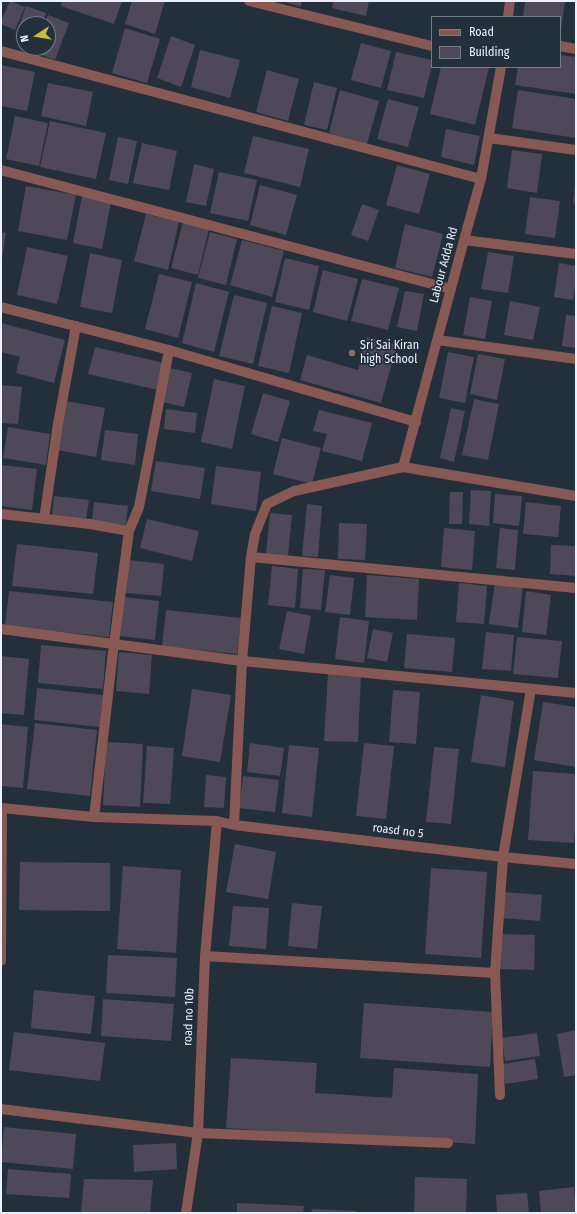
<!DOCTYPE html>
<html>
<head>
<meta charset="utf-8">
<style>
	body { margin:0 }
	#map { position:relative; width:577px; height:1214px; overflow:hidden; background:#242f3c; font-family:"Fira Sans Condensed",sans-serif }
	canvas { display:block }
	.frame { position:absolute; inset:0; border:2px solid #eaf1fb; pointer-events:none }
	.legend { position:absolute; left:431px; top:16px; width:130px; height:52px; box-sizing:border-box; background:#242f3c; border:1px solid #737d88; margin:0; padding:5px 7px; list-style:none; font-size:12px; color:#eaf1fb }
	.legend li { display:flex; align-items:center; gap:8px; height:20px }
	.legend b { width:20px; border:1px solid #737d88 }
	.north { position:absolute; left:16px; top:16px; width:40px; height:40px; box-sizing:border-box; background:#242f3c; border:1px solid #737d88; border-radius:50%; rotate:258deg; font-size:11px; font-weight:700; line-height:16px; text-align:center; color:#eaf1fb }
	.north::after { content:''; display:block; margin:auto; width:14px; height:18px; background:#c8bb3b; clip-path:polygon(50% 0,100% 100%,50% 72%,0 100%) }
</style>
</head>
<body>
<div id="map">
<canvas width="577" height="1214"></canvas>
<div class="frame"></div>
<ul class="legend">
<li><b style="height:5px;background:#875854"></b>Road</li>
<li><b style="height:11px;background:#4f4859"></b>Building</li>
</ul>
<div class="north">N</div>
</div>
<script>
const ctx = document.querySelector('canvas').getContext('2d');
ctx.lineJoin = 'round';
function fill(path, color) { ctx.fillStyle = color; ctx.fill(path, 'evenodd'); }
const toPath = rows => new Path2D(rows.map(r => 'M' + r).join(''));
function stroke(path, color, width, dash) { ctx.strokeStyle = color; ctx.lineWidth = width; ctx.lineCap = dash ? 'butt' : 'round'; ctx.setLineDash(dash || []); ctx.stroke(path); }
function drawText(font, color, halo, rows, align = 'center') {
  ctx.font = font + ' "Fira Sans Condensed",sans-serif'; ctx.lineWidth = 3.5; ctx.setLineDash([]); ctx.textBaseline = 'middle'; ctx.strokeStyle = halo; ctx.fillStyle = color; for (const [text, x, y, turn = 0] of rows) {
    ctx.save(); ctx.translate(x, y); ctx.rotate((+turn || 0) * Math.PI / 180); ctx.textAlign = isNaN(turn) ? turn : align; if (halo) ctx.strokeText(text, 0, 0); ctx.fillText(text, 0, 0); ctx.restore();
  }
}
fill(toPath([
	[10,1,25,7,15,30,1,24,1,21],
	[62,1,122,1,114,24,61,6],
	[132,1,165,1,155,34,125,24],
	[282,1,302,1,301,7],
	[333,1,369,1,366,16,332,8],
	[525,1,565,1,561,31,560,17,523,17],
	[26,6,46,13,42,24,24,24,24,41,15,38],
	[48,15,69,23,55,60,34,52,35,48,48,48,48,24,44,24],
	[125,28,160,39,147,83,112,73],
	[171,36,195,45,181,87,157,78],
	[361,43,391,51,381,88,351,80],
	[200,50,240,60,230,98,191,87],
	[396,52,432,60,432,65,424,98,387,90],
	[560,55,576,57,576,94,515,85,518,67,560,67],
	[1,65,35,72,27,111,1,106],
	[441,67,489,68,475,125,430,114],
	[267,70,299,79,288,121,256,112],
	[314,82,337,88,327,130,304,125],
	[48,83,93,92,86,126,41,116],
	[340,90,379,101,367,144,329,133],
	[518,90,576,99,576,138,512,128],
	[388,99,419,107,408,147,377,139],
	[15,116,48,123,39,166,6,159],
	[50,121,106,133,96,179,40,167],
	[446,129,480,136,474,165,441,157],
	[253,136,309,149,300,187,244,173],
	[118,137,137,141,128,184,109,180],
	[142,143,177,151,169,190,133,183],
	[512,150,542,154,537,193,507,188],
	[194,164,214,169,206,206,186,202],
	[397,165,430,174,419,214,386,205],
	[219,172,257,180,248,221,210,213],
	[575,183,576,183,576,204,573,203],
	[260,185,297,195,286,235,250,225],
	[26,186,76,195,67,240,18,231],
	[82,196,111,202,102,249,73,243],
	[530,197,560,201,555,238,525,234],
	[362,204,379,210,368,241,351,235],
	[146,214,179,222,168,270,134,261],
	[183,222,209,229,198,275,171,268],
	[405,224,443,234,432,277,395,268],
	[1,232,6,233,2,259,1,259],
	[210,232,237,239,226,285,198,278],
	[242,240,284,251,272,297,230,285],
	[27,247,68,256,57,304,17,295],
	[488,252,514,256,508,293,481,289],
	[90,253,122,260,112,313,80,307],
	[285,258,319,266,309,310,275,302],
	[559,263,576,266,576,280,573,300,554,297],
	[323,270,358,279,347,321,313,312],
	[159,274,192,282,178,338,145,329],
	[362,279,399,288,388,330,351,321],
	[196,283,229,292,214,352,182,343],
	[405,291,424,294,417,331,397,327],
	[234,295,267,303,253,364,219,356],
	[470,297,492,301,485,339,463,335],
	[510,301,540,307,533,340,504,335],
	[272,306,302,313,289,373,258,366],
	[566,315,576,316,576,348,562,346],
	[1,323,65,340,54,383,16,373,20,357,1,352],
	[367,337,397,345,381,403,300,380,307,355,358,370],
	[95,347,164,363,158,390,88,374],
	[448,352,474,357,465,403,439,398],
	[478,354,505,359,497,400,470,394],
	[170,368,192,373,184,407,162,402],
	[214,379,245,386,232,449,201,442],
	[1,385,22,387,18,424,1,423],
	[263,393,290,401,278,442,251,434],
	[474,399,499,404,488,460,462,455],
	[66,401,105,408,96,457,57,450],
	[451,408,465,411,454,462,440,458],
	[166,409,197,413,195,433,164,429],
	[319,410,372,423,362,461,322,451,327,434,313,431],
	[8,427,50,434,46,465,3,458],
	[105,430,138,434,135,465,101,460],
	[282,438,321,448,312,484,273,474],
	[156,461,205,468,200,499,151,491],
	[1,465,37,469,32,510,1,506],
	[216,466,261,472,256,511,211,504],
	[471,490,491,491,489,526,469,524],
	[450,492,463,492,462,524,449,524],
	[495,494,522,496,519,526,493,523],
	[54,496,89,500,86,519,52,515],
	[94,502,128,506,126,525,92,520],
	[526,502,561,506,558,537,523,534],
	[307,504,322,506,318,557,302,556],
	[270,513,292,515,288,556,266,554],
	[147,519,199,531,192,561,140,548],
	[339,523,367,524,365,560,338,559],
	[444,528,475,531,472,570,441,567],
	[500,528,518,530,515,570,496,568],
	[17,544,98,553,93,594,12,586],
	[551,545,576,546,576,576,550,574],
	[128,560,164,564,161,596,125,593],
	[272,566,298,569,295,608,268,605],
	[303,569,325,570,321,610,300,608],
	[330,575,354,578,350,615,325,612],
	[367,575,419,579,417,620,365,617],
	[495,582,523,586,518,628,489,624],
	[459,583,487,586,484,624,456,622],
	[9,591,113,602,109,637,5,626],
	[526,591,551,595,546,635,522,632],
	[124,597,159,601,155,640,120,636],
	[166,610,241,618,237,654,162,646],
	[287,611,311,616,304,654,279,649],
	[340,617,369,621,364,663,335,659],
	[373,629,393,633,387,662,367,658],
	[486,632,514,635,511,671,482,669],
	[407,634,455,638,452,672,404,668],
	[517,637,562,641,558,678,513,674],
	[41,645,106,651,103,689,38,683],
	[119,652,152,655,149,694,116,691],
	[1,656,29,659,24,715,1,713],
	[328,673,361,675,358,742,324,741],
	[37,688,103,695,100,727,34,720],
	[192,689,231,695,220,762,182,756],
	[393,690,420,692,416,744,389,742],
	[481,695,514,701,505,767,471,762],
	[543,702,576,707,576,767,534,760],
	[35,723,97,730,90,796,27,789],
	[1,724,28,727,23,788,1,786],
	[106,742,143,744,140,807,103,805],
	[250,743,284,748,280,776,247,772],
	[364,743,394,746,386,819,356,816],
	[289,745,319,748,312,817,282,813],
	[147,746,174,748,170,804,143,803],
	[434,747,459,749,451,824,426,822],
	[533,771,576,774,576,815,574,843,528,840],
	[206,775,226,777,224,808,204,807],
	[243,776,279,780,275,812,239,808],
	[235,844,276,852,268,899,226,892],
	[20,862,110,863,110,911,19,910],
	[123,866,181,870,176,953,117,949],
	[431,868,487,872,481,958,425,954],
	[503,892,542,895,540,921,501,918],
	[292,903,322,906,317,949,288,946],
	[233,906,269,908,266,949,229,946],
	[502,934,535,935,534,970,500,969],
	[108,955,177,958,175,997,106,993],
	[34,990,95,996,91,1034,31,1028],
	[103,999,174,1004,171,1041,101,1036],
	[364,1003,493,1012,490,1067,360,1058],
	[576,1030,576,1075,564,1077,557,1034],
	[14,1032,105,1043,100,1081,9,1070],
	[537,1033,540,1056,505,1061,502,1038],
	[231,1058,317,1063,315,1093,392,1098,394,1068,478,1074,475,1144,226,1128],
	[535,1059,538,1079,505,1084,502,1064],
	[4,1127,76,1134,73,1169,1,1162],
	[176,1143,177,1169,134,1172,133,1145],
	[8,1169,71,1174,69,1198,6,1194],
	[415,1177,467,1179,466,1213,414,1213],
	[84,1179,153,1180,150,1213,81,1213],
	[574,1187,576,1213,541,1213,539,1191],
	[527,1193,529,1213,497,1213,496,1195],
	[237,1203,304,1206,303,1213,237,1213],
	[312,1209,357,1211,357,1213,311,1213]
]), '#4f4859');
stroke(toPath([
	[249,1,432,46],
	[508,17,510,1],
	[560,46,576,49],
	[1,51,481,179],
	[489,138,576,150],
	[1,170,451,289],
	[464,240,576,254],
	[1,307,169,350,416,422],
	[437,340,576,359],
	[403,467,464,240,481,179,501,67],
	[1,514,90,524,129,531],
	[44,519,58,424,76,326],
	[251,557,576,588],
	[1,629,242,661,576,693],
	[1,808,94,817,217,821,234,825,503,857,576,864],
	[94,817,114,643,129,531,139,507,169,350],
	[234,825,242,661,251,557,255,534,267,504,294,491,403,467,576,496],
	[205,956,495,973],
	[1,961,2,808],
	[500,1095,495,973,503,857,531,689],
	[1,1109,198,1133,448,1143],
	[186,1213,198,1133,205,956,217,821]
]), '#875854', 10);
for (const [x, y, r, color] of [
	[352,353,4,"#8d6e63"]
]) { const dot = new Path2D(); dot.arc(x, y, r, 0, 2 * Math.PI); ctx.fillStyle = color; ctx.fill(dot); stroke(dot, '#242f3c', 1.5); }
drawText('12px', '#eaf1fb', '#242f3c', [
	["Labour Adda Rd",444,265,-75],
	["roasd no 5",398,831,7],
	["road no 10b",189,1017,-88]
]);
drawText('12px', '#eaf1fb', '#242f3c', [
	["Sri Sai Kiran",360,346],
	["high School",360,360]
], 'left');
</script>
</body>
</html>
